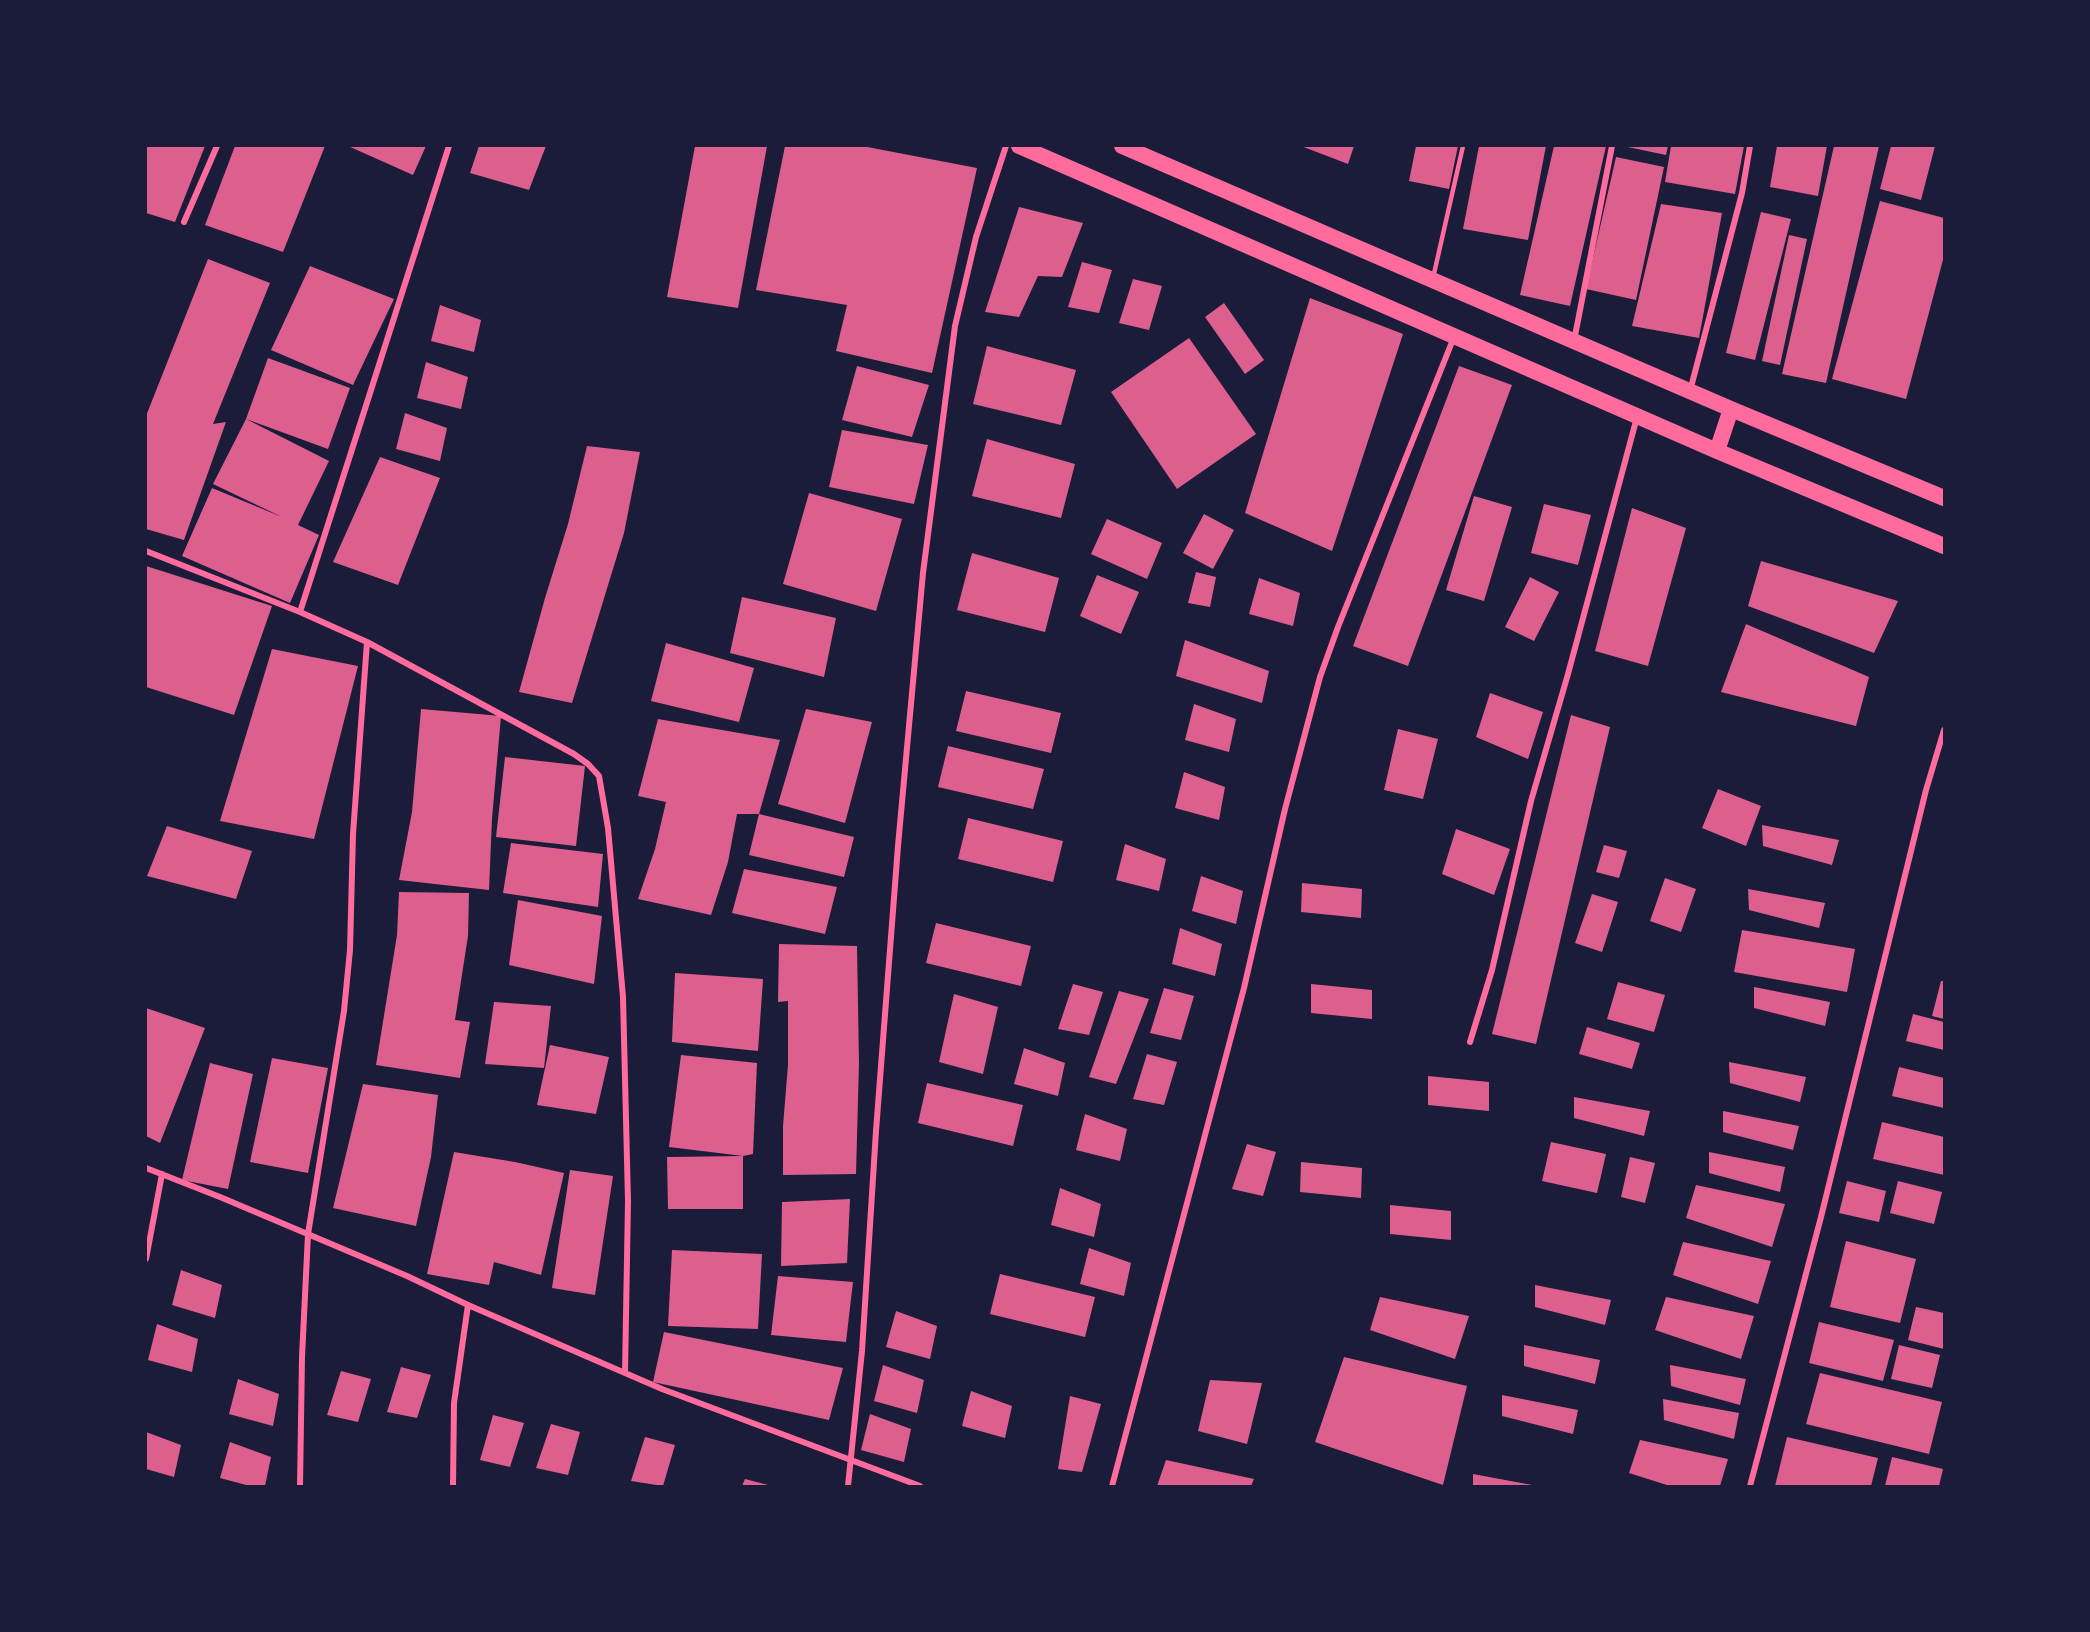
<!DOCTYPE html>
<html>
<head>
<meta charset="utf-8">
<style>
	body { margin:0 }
	#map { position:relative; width:2090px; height:1632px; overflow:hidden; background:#1b1b3a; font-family:Literata,serif }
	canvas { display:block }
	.frame { position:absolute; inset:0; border:147px solid #1b1b3a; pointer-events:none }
</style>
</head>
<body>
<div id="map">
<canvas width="2090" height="1632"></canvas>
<div class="frame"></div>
</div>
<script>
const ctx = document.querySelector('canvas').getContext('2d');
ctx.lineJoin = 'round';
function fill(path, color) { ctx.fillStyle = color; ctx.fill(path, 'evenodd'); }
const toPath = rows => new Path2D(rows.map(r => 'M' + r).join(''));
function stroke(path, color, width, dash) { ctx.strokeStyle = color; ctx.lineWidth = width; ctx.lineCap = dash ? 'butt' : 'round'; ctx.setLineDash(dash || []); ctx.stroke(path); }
fill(toPath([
	[146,146,205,146,175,222,146,213],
	[235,146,325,146,283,252,205,225],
	[348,146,426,146,413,175],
	[479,146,546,146,529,190,470,173],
	[695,146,767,146,738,308,667,297],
	[785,146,862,146,977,168,932,373,836,351,847,305,756,290],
	[1301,146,1354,146,1348,164],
	[1416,146,1458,146,1449,189,1409,181],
	[1479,146,1546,146,1528,240,1463,229],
	[1554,146,1606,146,1570,306,1520,295],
	[1623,146,1668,146,1666,155],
	[1671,146,1744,146,1735,194,1665,182],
	[1777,146,1827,146,1818,196,1770,187],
	[1834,146,1879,146,1826,383,1782,374],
	[1891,146,1935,146,1921,200,1880,189],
	[1616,157,1664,167,1636,300,1586,289],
	[1880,201,1944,218,1944,256,1906,399,1832,379],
	[1661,204,1722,213,1699,338,1632,326],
	[1019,207,1083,223,1062,277,1038,276,1019,317,985,312],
	[1761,212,1791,219,1755,360,1726,353],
	[1789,235,1807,239,1780,365,1762,361],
	[208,259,270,283,213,424,226,422,184,540,146,529,146,416],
	[1082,262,1112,270,1099,313,1068,307],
	[310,266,394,299,353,385,271,350],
	[1133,279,1162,286,1149,330,1119,323],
	[1310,298,1403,334,1332,551,1245,513],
	[1224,303,1264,360,1245,374,1205,317],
	[440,305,481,320,474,352,431,341],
	[1189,338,1256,434,1177,489,1111,392],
	[987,346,1076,370,1061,425,973,404],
	[268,358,350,388,328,449,246,419,329,461,298,525,319,535,290,603,182,556,212,488,282,517,213,484,246,419],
	[426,362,468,377,461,409,417,398],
	[857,366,929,385,912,437,842,420],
	[1459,366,1512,385,1408,666,1353,646],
	[405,413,447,428,440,461,396,449],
	[842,430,928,445,914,504,829,487],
	[987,439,1075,464,1061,518,972,496],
	[587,446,640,452,624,533,572,703,519,692,545,598,568,524],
	[380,457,440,478,398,585,333,562],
	[809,493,902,519,876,611,783,584],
	[1474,496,1512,507,1484,601,1446,590],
	[1544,504,1591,515,1578,565,1531,553],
	[1632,508,1686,528,1648,666,1595,651],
	[1204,514,1234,530,1213,569,1183,553],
	[1107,519,1162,543,1147,579,1091,554],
	[972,553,1059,578,1045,632,957,610],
	[1761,561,1898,601,1874,653,1748,606],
	[146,566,272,606,234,715,146,687],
	[1196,572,1216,577,1210,607,1188,603],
	[1097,575,1139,592,1121,634,1080,616],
	[1530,577,1559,592,1534,641,1505,627],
	[1259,578,1300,593,1293,626,1249,614],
	[742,597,836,618,824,677,730,653],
	[1746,624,1869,677,1856,726,1721,692],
	[1185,640,1269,671,1262,703,1176,676],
	[666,643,754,668,739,722,651,701],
	[272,649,358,666,314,839,220,821],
	[966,691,1061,713,1051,753,956,731],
	[1490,693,1543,712,1528,759,1476,737],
	[1194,704,1236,719,1229,752,1185,740],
	[421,709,501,716,492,819,489,890,399,880,412,812],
	[806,709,872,722,845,823,778,804],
	[1571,715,1610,727,1536,1044,1492,1034],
	[658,719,780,740,759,814,737,814,728,862,711,915,638,899,655,849,666,802,638,796],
	[1398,729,1438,739,1423,799,1384,790],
	[948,746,1044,769,1033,809,938,787],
	[505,757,585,766,576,846,496,837],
	[1184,772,1225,787,1219,820,1175,808],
	[1718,789,1761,806,1746,846,1702,828],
	[759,814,854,837,844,877,749,855],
	[968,818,1063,841,1053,882,958,859],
	[1762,825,1839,840,1832,865,1763,846],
	[167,826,252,851,236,899,147,876],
	[1456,829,1510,849,1494,895,1442,874],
	[511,843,603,854,598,907,503,893],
	[1125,844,1166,859,1159,891,1116,880],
	[1604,845,1627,851,1619,878,1596,872],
	[744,869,837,887,825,934,732,913],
	[1201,876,1243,891,1236,924,1192,911],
	[1665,878,1696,889,1681,932,1650,921],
	[1302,883,1362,889,1361,918,1301,912],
	[1748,889,1825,903,1819,928,1749,910],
	[399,892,469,893,468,936,455,1020,470,1022,460,1078,376,1065,397,935],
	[1592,894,1618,902,1602,952,1575,943],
	[518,900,602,916,594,984,509,965],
	[936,923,1031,946,1021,986,926,963],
	[1180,928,1222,944,1215,976,1172,964],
	[1742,930,1855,949,1847,992,1734,972],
	[779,944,857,946,859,1063,856,1174,783,1175,783,1126,788,1065,788,1001,778,1002],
	[675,973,763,979,758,1051,672,1042],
	[1941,981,1944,981,1944,1019,1932,1016],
	[1618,982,1665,995,1654,1032,1607,1019],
	[1073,984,1103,992,1089,1035,1058,1029],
	[1311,984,1372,990,1372,1019,1311,1013],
	[1754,987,1830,1002,1825,1026,1754,1008],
	[1164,988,1194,996,1181,1040,1150,1033],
	[1119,991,1149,999,1116,1084,1089,1077],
	[954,994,998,1007,983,1074,939,1062],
	[494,1002,551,1006,544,1068,485,1064],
	[146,1008,205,1028,160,1143,146,1136],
	[1913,1014,1944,1022,1944,1050,1906,1041],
	[1587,1027,1640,1043,1632,1069,1579,1054],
	[550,1045,609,1057,596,1114,537,1105],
	[1024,1048,1065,1063,1058,1096,1014,1084],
	[1147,1054,1177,1062,1164,1105,1133,1099],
	[681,1055,757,1063,753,1154,743,1156,669,1147],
	[272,1058,328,1068,308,1173,250,1162],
	[1729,1062,1806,1077,1800,1102,1730,1083],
	[210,1063,253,1074,228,1189,182,1180],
	[1899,1067,1944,1078,1944,1108,1892,1096],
	[1428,1076,1489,1082,1489,1111,1428,1105],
	[927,1083,1023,1105,1013,1146,918,1123],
	[363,1084,438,1095,431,1157,416,1226,333,1208],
	[1574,1097,1650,1111,1644,1136,1574,1118],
	[1723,1111,1799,1126,1793,1150,1723,1132],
	[1085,1114,1127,1129,1120,1161,1076,1150],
	[1882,1122,1944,1137,1944,1175,1873,1159],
	[1551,1142,1606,1154,1597,1193,1542,1181],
	[1247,1144,1276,1152,1263,1196,1232,1189],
	[454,1152,515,1162,564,1173,541,1275,494,1262,489,1285,427,1274],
	[1709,1152,1785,1167,1780,1192,1709,1173],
	[743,1156,743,1209,668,1209,667,1157],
	[1630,1157,1655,1163,1645,1203,1621,1197],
	[1301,1162,1362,1168,1361,1198,1300,1192],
	[570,1170,613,1176,595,1295,552,1288],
	[1847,1181,1886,1191,1879,1222,1839,1213],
	[1898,1181,1942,1192,1934,1224,1890,1213],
	[1696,1185,1785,1204,1772,1247,1686,1218],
	[1060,1188,1101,1204,1094,1237,1051,1225],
	[850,1199,847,1263,781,1266,782,1202],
	[1390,1205,1451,1211,1451,1240,1390,1234],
	[1846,1241,1916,1259,1900,1323,1830,1307],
	[1683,1242,1771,1261,1758,1304,1673,1275],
	[1089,1248,1131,1263,1124,1296,1080,1284],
	[672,1250,762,1254,758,1329,668,1326],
	[181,1270,222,1285,215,1318,172,1305],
	[1000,1274,1095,1297,1085,1337,990,1314],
	[778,1276,853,1282,846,1342,771,1335],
	[1535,1285,1611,1300,1605,1325,1535,1307],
	[1380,1297,1469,1316,1455,1359,1370,1330],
	[1666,1297,1754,1316,1741,1359,1655,1330],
	[1916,1307,1944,1313,1944,1349,1908,1340],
	[896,1311,937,1326,930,1359,886,1347],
	[1819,1322,1894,1340,1883,1381,1809,1363],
	[157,1324,198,1339,192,1372,148,1360],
	[664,1332,843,1368,829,1420,653,1382],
	[1524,1345,1600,1360,1595,1384,1524,1366],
	[1899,1345,1940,1355,1932,1388,1891,1379],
	[1344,1357,1467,1386,1443,1485,1315,1442],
	[883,1365,924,1380,917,1413,874,1401],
	[1670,1365,1746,1379,1740,1405,1671,1386],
	[401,1367,431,1375,417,1418,387,1412],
	[341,1371,371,1379,358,1422,327,1415],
	[1820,1373,1942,1402,1929,1454,1806,1424],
	[238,1379,279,1394,273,1426,229,1414],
	[1210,1380,1262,1383,1247,1444,1198,1431],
	[971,1391,1012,1406,1005,1438,962,1426],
	[1502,1395,1578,1410,1573,1434,1502,1416],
	[1070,1396,1101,1404,1082,1472,1058,1469],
	[1663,1399,1739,1413,1734,1439,1664,1420],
	[870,1414,911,1429,904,1462,861,1450],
	[493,1415,524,1423,510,1467,480,1460],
	[551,1424,580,1432,568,1475,536,1468],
	[146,1432,181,1445,174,1477,146,1469],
	[645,1437,675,1445,663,1486,631,1481],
	[1787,1437,1878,1458,1871,1486,1775,1486],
	[1640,1440,1728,1459,1720,1486,1670,1486,1629,1473],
	[230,1442,271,1457,265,1486,250,1486,220,1478],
	[1892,1457,1943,1469,1939,1486,1885,1486],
	[1166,1460,1254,1479,1251,1486,1157,1486],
	[1473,1474,1532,1485,1531,1486,1473,1486],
	[745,1479,772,1486,742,1486]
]), '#dd5f8e');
stroke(toPath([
	[1433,278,1463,146]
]), '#ff6b9d', 4.5);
stroke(toPath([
	[184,222,217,146],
	[1574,341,1612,146],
	[1690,391,1742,193,1750,146],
	[146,551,300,612,367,642,353,834,350,950,344,1011,308,1234,302,1357,300,1486],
	[300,612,449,146],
	[367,642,574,754,588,764,599,776,608,828,623,997,628,1201,625,1373],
	[1470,1042,1492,970,1531,801,1568,674,1637,417],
	[146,1168,220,1197,407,1276,468,1305,662,1389,920,1486],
	[146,1259,162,1174],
	[453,1486,454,1403,468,1305],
	[848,1486,862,1351,876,1131,898,846,923,573,955,326,976,237,1006,146],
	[1112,1486,1244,988,1285,809,1320,677,1338,627,1454,337],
	[1750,1486,1821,1217,1926,790,1944,730]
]), '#ff6b9d', 6);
stroke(toPath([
	[1019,146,1717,451,1944,546],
	[1122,146,1731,409,1944,498],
	[1717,451,1731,409]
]), '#ff6b9d', 16);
</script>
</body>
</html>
